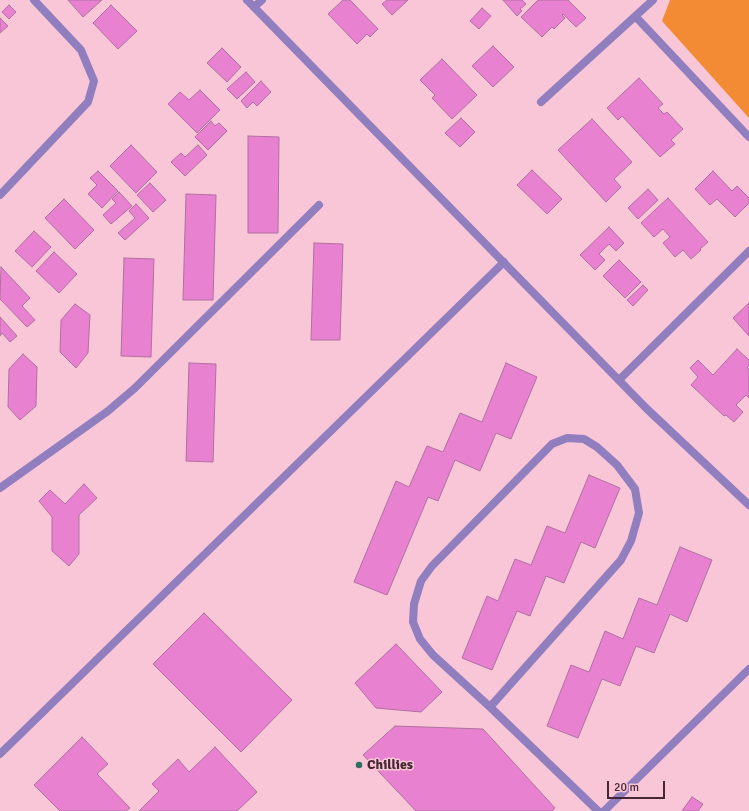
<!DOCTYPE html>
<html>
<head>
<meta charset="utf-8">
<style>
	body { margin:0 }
	#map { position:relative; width:749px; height:811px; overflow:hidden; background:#f8c6d7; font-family:Signika,sans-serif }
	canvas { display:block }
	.scale { position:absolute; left:607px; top:781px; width:58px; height:18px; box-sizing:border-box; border:2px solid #462632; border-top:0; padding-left:5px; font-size:12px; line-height:14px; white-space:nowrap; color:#462632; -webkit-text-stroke:3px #f8c6d7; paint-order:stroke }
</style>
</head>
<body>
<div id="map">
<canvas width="749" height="811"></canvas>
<div class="scale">20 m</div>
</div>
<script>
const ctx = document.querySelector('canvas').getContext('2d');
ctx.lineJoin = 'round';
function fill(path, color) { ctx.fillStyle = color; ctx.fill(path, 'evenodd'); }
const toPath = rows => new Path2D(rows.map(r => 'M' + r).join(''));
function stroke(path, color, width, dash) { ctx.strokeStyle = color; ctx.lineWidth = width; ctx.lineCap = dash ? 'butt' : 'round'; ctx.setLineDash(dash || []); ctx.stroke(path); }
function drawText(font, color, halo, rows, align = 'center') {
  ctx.font = font + ' Signika,sans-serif'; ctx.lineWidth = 3; ctx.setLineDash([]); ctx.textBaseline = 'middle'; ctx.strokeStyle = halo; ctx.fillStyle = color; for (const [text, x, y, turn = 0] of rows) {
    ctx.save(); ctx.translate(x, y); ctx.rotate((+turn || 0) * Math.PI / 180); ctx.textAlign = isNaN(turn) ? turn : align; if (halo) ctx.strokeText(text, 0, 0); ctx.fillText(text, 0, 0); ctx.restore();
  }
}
fill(toPath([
	[670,0,749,0,749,118,662,21]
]), '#f28b34');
const building = toPath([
	[68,0,102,0,83,17,68,0],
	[343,0,350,0,378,29,370,37,367,34,357,44,328,14,343,0],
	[387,0,408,0,392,15,382,4,387,0],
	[503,0,522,0,526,4,520,9,522,11,517,16,503,0],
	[538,0,568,0,586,18,576,27,563,14,562,15,565,18,554,29,552,27,542,37,521,17,538,0],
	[9,5,16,12,9,19,2,12,9,5],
	[111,5,137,31,118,49,93,23,111,5],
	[482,8,491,16,479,29,470,21,482,8],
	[0,18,8,26,0,33,0,18],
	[493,46,514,67,493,87,472,66,493,46],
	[222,48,241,67,227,82,207,63,222,48],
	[442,59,477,95,452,119,432,98,435,95,420,80,442,59],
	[246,72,255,82,237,99,227,89,246,72],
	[639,78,663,104,658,108,664,114,667,112,683,129,671,140,675,144,660,157,622,116,618,120,607,108,639,78],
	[261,81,271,92,257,106,253,102,247,108,241,101,261,81],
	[200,90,220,110,197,133,168,104,180,92,189,100,200,90],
	[461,118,475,132,460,147,445,133,461,118],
	[592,119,632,162,614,179,621,187,606,202,558,150,592,119],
	[211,121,215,126,219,123,227,131,208,150,195,137,211,121],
	[248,136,279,137,278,233,248,233,248,136],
	[131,145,157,172,136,193,110,166,131,145],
	[198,145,207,155,185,176,171,162,181,153,185,157,198,145],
	[532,170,562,199,547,214,517,185,532,170],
	[98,171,118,191,102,208,88,194,97,185,90,178,98,171],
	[713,171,732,191,737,186,749,198,749,203,735,217,717,199,710,205,695,189,713,171],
	[150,183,166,200,153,212,137,195,150,183],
	[648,189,658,200,638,219,628,208,648,189],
	[119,192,132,206,111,224,103,215,116,203,112,199,119,192],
	[186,194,216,195,213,300,183,300,186,194],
	[668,198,708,242,700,249,701,250,691,259,683,250,675,257,663,243,670,237,663,229,654,237,641,223,668,198],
	[64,199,94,230,75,249,45,218,64,199],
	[136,204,149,218,125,240,118,233,135,218,129,211,136,204],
	[609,227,624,243,616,251,609,244,599,254,605,260,595,270,580,255,609,227],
	[34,231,51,247,32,267,15,251,34,231],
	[314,243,343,244,340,340,311,340,314,243],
	[54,252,77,274,59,293,36,271,54,252],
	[124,258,154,259,151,357,121,356,124,258],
	[619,260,641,282,625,298,603,276,619,260],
	[1,267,30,298,22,306,35,320,27,327,0,299,1,267],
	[643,285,648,290,633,306,627,300,643,285],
	[749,303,749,336,733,318,749,303],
	[75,304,90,315,88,353,76,368,60,352,61,320,75,304],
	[0,317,17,336,10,342,2,333,0,336,0,317],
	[737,349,749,360,749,366,747,368,749,369,749,398,746,395,736,405,743,412,734,422,726,415,724,416,691,385,698,377,690,368,698,360,713,375,737,349],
	[23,354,37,367,36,406,20,420,8,407,9,369,23,354],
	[189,363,216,364,213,462,186,461,189,363],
	[506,363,537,377,511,439,496,433,480,471,455,460,438,501,428,497,387,595,354,582,396,481,409,487,427,446,443,452,460,413,482,422,506,363],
	[589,475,620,488,595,548,581,542,564,583,546,576,530,616,517,611,492,670,462,658,487,596,498,601,515,559,531,565,547,526,565,533,589,475],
	[84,484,97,498,79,515,79,554,69,566,52,551,52,517,39,501,50,490,65,504,84,484],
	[680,547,712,560,687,622,670,614,654,653,636,646,620,686,602,679,578,738,547,726,571,665,589,672,605,631,623,639,639,598,657,605,680,547],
	[204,613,292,700,241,752,153,664,204,613],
	[396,644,442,692,421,712,376,708,355,683,396,644],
	[395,726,483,729,555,808,552,811,416,811,363,755,395,726],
	[82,737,108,764,97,774,130,808,126,811,60,811,34,785,82,737],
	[215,747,257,792,237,811,139,811,159,791,152,784,178,759,189,772,215,747],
	[692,797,703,804,698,811,682,811,692,797]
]);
fill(building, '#e981d1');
stroke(building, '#af709f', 1);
stroke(toPath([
	[254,7,262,0],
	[636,17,749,137],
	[541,102,653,0],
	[0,195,88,102,94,81,81,50,34,0],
	[619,380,749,251],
	[0,488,108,411,135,388,319,205],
	[490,707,621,560,631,541,639,513,635,489,617,465,597,447,584,439,567,438,552,444,432,566,421,581,414,604,413,622,420,639,433,655,490,707,598,811]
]), '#907ebf', 8);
stroke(toPath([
	[247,0,647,409,749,505],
	[0,754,504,262],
	[604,811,749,669]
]), '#907ebf', 8);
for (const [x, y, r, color] of [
	[359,765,4,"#2d7061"]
]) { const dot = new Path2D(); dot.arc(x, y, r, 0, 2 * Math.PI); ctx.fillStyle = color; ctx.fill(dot); stroke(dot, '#f8c6d7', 1.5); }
drawText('bold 14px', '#462632', '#f8c6d7', [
	["Chillies",367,765]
], 'left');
</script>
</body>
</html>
